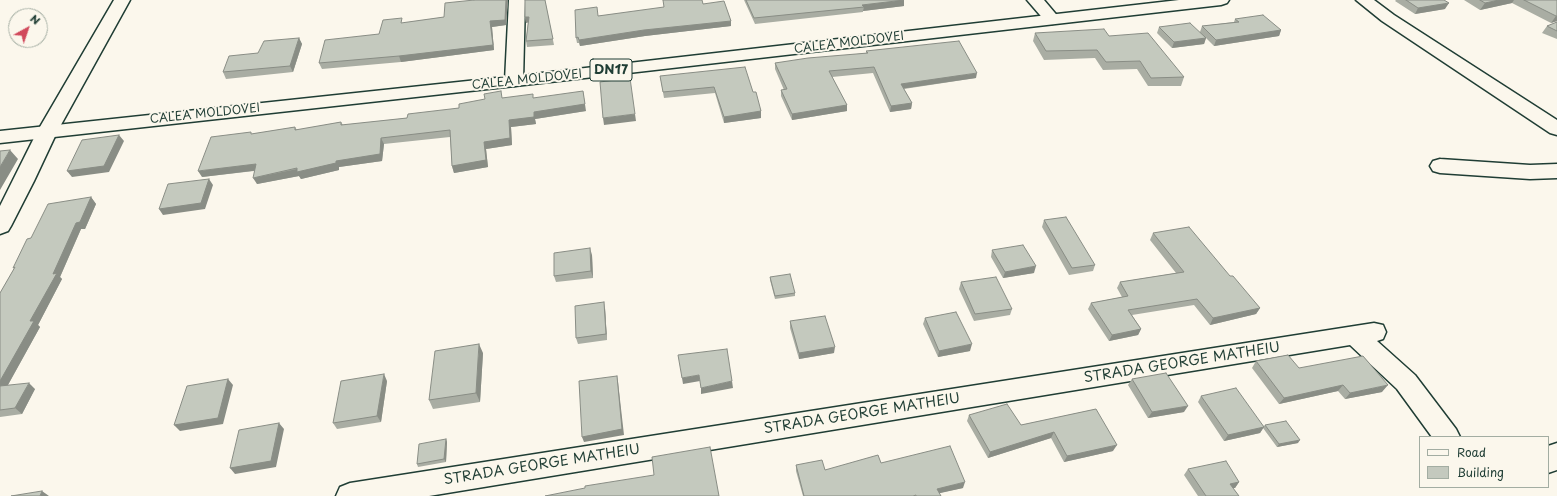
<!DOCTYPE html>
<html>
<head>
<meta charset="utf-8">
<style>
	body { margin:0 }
	#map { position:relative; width:1557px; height:496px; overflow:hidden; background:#fbf7ec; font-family:"Playpen Sans",sans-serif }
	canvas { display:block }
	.legend { position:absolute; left:1419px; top:436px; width:130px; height:52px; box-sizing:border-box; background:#fbf7ec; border:1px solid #a3ada2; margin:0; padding:5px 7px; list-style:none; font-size:12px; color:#1f3d34 }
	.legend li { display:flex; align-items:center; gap:8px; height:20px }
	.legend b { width:20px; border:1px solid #a3ada2 }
	.north { position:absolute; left:8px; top:8px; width:40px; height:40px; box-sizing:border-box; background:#fbf7ec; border:1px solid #a3ada2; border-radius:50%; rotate:40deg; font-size:11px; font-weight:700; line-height:16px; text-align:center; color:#1f3d34 }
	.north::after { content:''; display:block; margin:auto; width:14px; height:18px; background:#d1495b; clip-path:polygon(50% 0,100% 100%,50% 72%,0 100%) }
</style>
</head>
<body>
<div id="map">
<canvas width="1557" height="496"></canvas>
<ul class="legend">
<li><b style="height:5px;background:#fbf7ec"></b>Road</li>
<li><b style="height:11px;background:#c4c9be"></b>Building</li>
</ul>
<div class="north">N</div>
</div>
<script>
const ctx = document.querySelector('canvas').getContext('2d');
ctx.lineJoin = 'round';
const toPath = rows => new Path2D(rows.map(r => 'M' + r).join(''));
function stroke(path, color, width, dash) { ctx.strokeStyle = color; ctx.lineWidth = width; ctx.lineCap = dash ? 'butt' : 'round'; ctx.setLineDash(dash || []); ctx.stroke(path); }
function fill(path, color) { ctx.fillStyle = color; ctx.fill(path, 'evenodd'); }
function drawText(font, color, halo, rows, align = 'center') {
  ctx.font = font + ' "Playpen Sans",sans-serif'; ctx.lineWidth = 4; ctx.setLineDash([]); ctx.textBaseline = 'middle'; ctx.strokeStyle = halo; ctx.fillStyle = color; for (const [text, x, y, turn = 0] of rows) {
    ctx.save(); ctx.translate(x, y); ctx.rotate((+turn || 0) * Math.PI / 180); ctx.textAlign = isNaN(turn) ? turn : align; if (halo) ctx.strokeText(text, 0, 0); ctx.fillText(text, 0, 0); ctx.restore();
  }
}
const minor = toPath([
	[114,0,130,0,57,132,34,181,11,226,8,231,0,234,0,206,37,132,114,0],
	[509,0,525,0,523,81,520,85,514,86,508,85,505,81,509,0],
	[1027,0,1044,0,1060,19,1058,22,1052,24,1046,22,1027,0],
	[1356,0,1374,0,1394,15,1557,120,1557,135,1550,133,1382,21,1356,0],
	[1440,159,1530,165,1557,164,1557,178,1530,179,1440,173,1433,171,1430,166,1433,161,1440,159],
	[1374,323,1383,325,1386,332,1383,339,1377,341,1415,375,1456,429,1460,437,1432,437,1397,389,1350,345,429,496,336,496,340,487,350,483,1374,323],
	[1557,443,1557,470,1548,473,1548,446,1557,443]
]);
const trunk = toPath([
	[1179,0,1229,0,1227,3,1221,5,524,85,0,143,0,131,524,75,1179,0]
]);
stroke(minor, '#1f3d34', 3);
stroke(trunk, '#1f3d34', 3);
fill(minor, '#fbf7ec');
fill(trunk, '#fbf7ec');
fill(toPath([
	[474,0,508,0,506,25,492,27,494,50,401,62,322,69,319,63,379,34,403,23,444,17],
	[545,0,554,45,527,47,526,41,528,22,526,23,525,17],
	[744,0,904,0,904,6,863,11,863,12,755,24],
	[1396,0,1444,0,1445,9,1415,14,1395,1],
	[1464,0,1557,0,1557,21,1551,23,1512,3,1480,10],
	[703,4,731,21,731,26,645,36,580,46,579,43,577,43,576,38,598,16],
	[1235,19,1281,30,1279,36,1214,46,1206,38,1204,44,1172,48,1157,33,1159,27,1200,32,1202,26,1234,22],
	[1557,22,1557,39,1542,33,1547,26],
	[1035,33,1109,36,1184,77,1181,86,1148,86,1137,69,1103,70,1095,58,1044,60,1033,41],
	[299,38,302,44,293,72,226,79,223,72,258,53],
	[866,51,976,78,904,89,912,103,911,109,890,112,873,73,832,77,847,105,847,111,792,120,781,96,781,90,784,90,775,69,775,63,866,53],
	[660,76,753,92,761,111,761,118,724,123,715,93,664,98],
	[503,98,534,98,586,111,535,119,536,124,511,127,512,145,486,149,488,167,454,173,452,166,450,137,384,144,382,161,339,167,339,170,301,179,299,176,257,184,254,171,202,177,252,134,295,127,297,130,341,122,343,125,407,118,459,108],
	[91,197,96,204,85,229,81,229,60,277,62,279,38,325,40,327,8,385,35,389,22,414,0,417,0,293,14,269,31,238],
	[1044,220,1095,265,1093,271,1069,275,1042,227],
	[1153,233,1230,276,1260,308,1256,314,1210,325,1194,305,1132,315,1141,329,1138,335,1109,341,1088,309,1091,303,1122,297,1117,288,1120,282,1176,273,1150,240],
	[992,250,1034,273,1003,278,991,257],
	[592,255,593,278,556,282,554,276],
	[770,277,795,293,795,296,775,299,770,280],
	[961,282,1012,309,1010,315,974,321,959,289],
	[605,308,607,340,578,344,576,338],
	[925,318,970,351,938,357,923,324],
	[790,321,834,353,799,359,790,328],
	[483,353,480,402,433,409,429,400],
	[1256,361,1299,368,1382,392,1345,399,1338,391,1279,404,1252,368],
	[1132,379,1184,412,1148,418,1128,385],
	[387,381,381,422,337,429,333,423],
	[1201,396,1264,426,1265,425,1298,443,1277,447,1263,428,1260,433,1224,441,1198,402],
	[1096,409,1113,451,1064,462,1051,438,988,458,967,421,969,415,1021,425],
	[446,439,447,442,446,462,418,467,417,464],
	[881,463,963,488,939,493,941,496,803,496,796,471,796,465,825,470],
	[1188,469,1239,482,1235,488,1233,488,1239,496,1198,496,1184,475]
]), '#a9ada3');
fill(toPath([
	[506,0,508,0,506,25,492,27,494,50,401,62,399,56,490,21],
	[904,0,904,6,863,11,864,7,862,5],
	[1499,0,1514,0,1512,3,1480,10,1485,3],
	[1449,3,1445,9,1415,14,1418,8],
	[1556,16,1557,16,1557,21,1551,23],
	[525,17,529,17,530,22,526,23],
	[731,21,731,26,645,36,580,46,579,40,644,30],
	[1281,30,1279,36,1214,46,1216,40],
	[299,38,302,44,293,72,290,66],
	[1206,38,1204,44,1172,48,1174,42],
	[977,73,976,78,900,89,901,84],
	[583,91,586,111,535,119,536,124,511,127,512,145,486,149,488,167,454,173,452,166,509,120,534,112],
	[912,103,911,109,890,112,891,106],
	[847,105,847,111,792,120,792,114],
	[761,111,761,118,724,123,724,117],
	[635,114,636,121,604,125,603,118],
	[119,135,124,141,109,172,72,177,67,171],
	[381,138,384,144,382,161,339,167,339,170,301,179,299,176,257,184,253,178,336,161],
	[10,150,18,159,0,190,0,167],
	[256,164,260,170,202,177,198,171],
	[209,179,213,185,205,209,163,215,159,209],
	[91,197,96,204,85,229,81,229,60,277,62,279,38,325,40,327,4,392,0,389,0,381,30,321,76,223],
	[590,248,592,255,593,278,591,271],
	[1036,266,1034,273,1003,278,1005,272],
	[604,302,605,308,607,340,606,334],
	[1260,308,1256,314,1210,325,1213,318],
	[1141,329,1138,335,1109,341,1112,335],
	[479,344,483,353,480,402,476,393],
	[972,344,970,351,938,357,939,351],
	[835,347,834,353,799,359,799,353],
	[384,374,387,381,381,422,377,416],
	[699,375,700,381,683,384,682,378],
	[617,376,618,382,624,435,584,442,582,437],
	[228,379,233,385,223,424,180,431,174,425],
	[732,381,733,388,701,394,701,388],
	[29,383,35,389,22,414,15,408],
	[1343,385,1338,391,1279,404,1284,398],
	[1388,385,1382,392,1345,399,1350,393],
	[1188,406,1184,412,1148,418,1152,412],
	[279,423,284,429,276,467,235,474,230,468],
	[1264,427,1260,433,1224,441,1228,435],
	[1054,432,1051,438,988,458,990,452],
	[446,439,447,442,446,462,444,459],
	[1300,440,1298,443,1277,447,1279,444],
	[1117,445,1113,451,1064,462,1067,456],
	[965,482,963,488,936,494,937,489],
	[1239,482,1235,488,1226,489,1230,484],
	[42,491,49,496,40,496]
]), '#898d85');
const building = toPath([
	[474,0,506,0,505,20,490,21,493,45,399,56,319,63,325,40,379,34,383,20,402,18,401,23,444,17,445,3,474,0],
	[525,0,545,0,553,39,526,41,529,17,525,17,525,0],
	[663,0,702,0,703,4,724,1,731,21,644,30,579,40,578,37,576,38,575,10,597,7,598,16,664,7,663,0],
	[746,0,904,0,862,5,864,7,754,18,746,0],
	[1406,0,1444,0,1449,3,1418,8,1406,0],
	[1480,0,1499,0,1485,3,1480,0],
	[1524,0,1557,0,1557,16,1556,16,1524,0],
	[1263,15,1281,30,1216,40,1202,26,1239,22,1235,19,1263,15],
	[1557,22,1557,31,1547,26,1557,22],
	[1190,23,1206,38,1174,42,1159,27,1190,23],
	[1104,29,1109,36,1148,33,1184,77,1151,78,1140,61,1106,62,1097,50,1046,51,1035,33,1104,29],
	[299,38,290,66,223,72,229,56,258,53,264,41,299,38],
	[959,41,977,73,901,84,912,103,891,106,874,67,829,71,847,105,792,114,781,90,787,89,775,63,808,58,868,53,866,51,959,41],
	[745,67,753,92,756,92,761,111,724,117,714,87,663,92,660,76,745,67],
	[630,78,635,114,603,118,600,82,630,78],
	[501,91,502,98,533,94,533,98,583,91,585,104,534,112,534,117,509,120,510,138,484,142,486,160,452,166,450,130,381,138,380,154,336,161,336,163,297,172,297,168,253,178,256,164,198,171,211,137,251,132,251,134,295,127,295,130,341,122,341,125,407,118,408,114,459,108,459,104,485,99,484,94,501,91],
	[119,135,104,166,67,171,82,140,119,135],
	[10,150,0,167,0,151,10,150],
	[209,179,201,203,159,209,168,184,209,179],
	[91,197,80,222,76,223,53,274,57,273,30,321,34,321,0,381,0,293,15,267,13,268,27,239,31,238,48,204,91,197],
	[1066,217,1095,265,1072,268,1044,220,1066,217],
	[1189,227,1230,276,1233,276,1260,308,1213,318,1197,299,1128,310,1141,329,1112,335,1091,303,1128,296,1120,282,1184,272,1153,233,1189,227],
	[1023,245,1036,266,1005,272,992,250,1023,245],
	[590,248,591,271,554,276,554,253,590,248],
	[790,274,795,293,775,296,770,277,790,274],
	[996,277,1012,309,975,314,961,282,996,277],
	[604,302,606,334,576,338,575,306,604,302],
	[956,312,972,344,939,351,925,318,956,312],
	[825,316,835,347,799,353,790,321,825,316],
	[479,344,476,393,429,400,435,351,479,344],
	[727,349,732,381,701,388,699,375,682,378,678,355,727,349],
	[1288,355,1299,368,1363,356,1388,385,1350,393,1343,385,1284,398,1256,361,1288,355],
	[1166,373,1188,406,1152,412,1132,379,1166,373],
	[384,374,377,416,333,423,341,381,384,374],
	[617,376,622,429,582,437,579,381,617,376],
	[228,379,218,418,174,425,187,386,228,379],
	[29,383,15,408,0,410,0,386,29,383],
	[1236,388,1264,427,1228,435,1201,396,1236,388],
	[1007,404,1021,425,1096,409,1117,445,1067,456,1054,432,990,452,969,415,1007,404],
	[1286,421,1300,440,1279,444,1265,425,1286,421],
	[279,423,271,461,230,468,239,430,279,423],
	[446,439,444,459,417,464,419,444,446,439],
	[950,446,965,482,937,489,941,496,916,496,916,495,913,496,804,496,796,465,822,460,825,470,878,455,881,463,950,446],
	[710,447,719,496,545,496,585,488,585,486,654,475,652,457,710,447],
	[1226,461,1239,482,1230,484,1239,496,1206,496,1188,469,1226,461],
	[42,491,40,496,11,496,42,491]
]);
fill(building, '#c4c9be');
stroke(building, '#898d85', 1);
drawText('12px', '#1f3d34', '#fbf7ec', [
	["CALEA MOLDOVEI",849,43,-7],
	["CALEA MOLDOVEI",527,80,-6],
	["CALEA MOLDOVEI",205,114,-6]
]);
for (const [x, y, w] of [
	[611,70,42]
]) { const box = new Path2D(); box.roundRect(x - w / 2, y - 11, w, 22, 3); ctx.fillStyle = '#fbf7ec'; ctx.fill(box); stroke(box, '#1f3d34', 1); }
drawText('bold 13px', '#1f3d34', null, [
	["DN17",611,70]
]);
drawText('14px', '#1f3d34', '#fbf7ec', [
	["STRADA GEORGE MATHEIU",1182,363,-9],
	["STRADA GEORGE MATHEIU",862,414,-9],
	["STRADA GEORGE MATHEIU",542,465,-9]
]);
</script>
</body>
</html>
